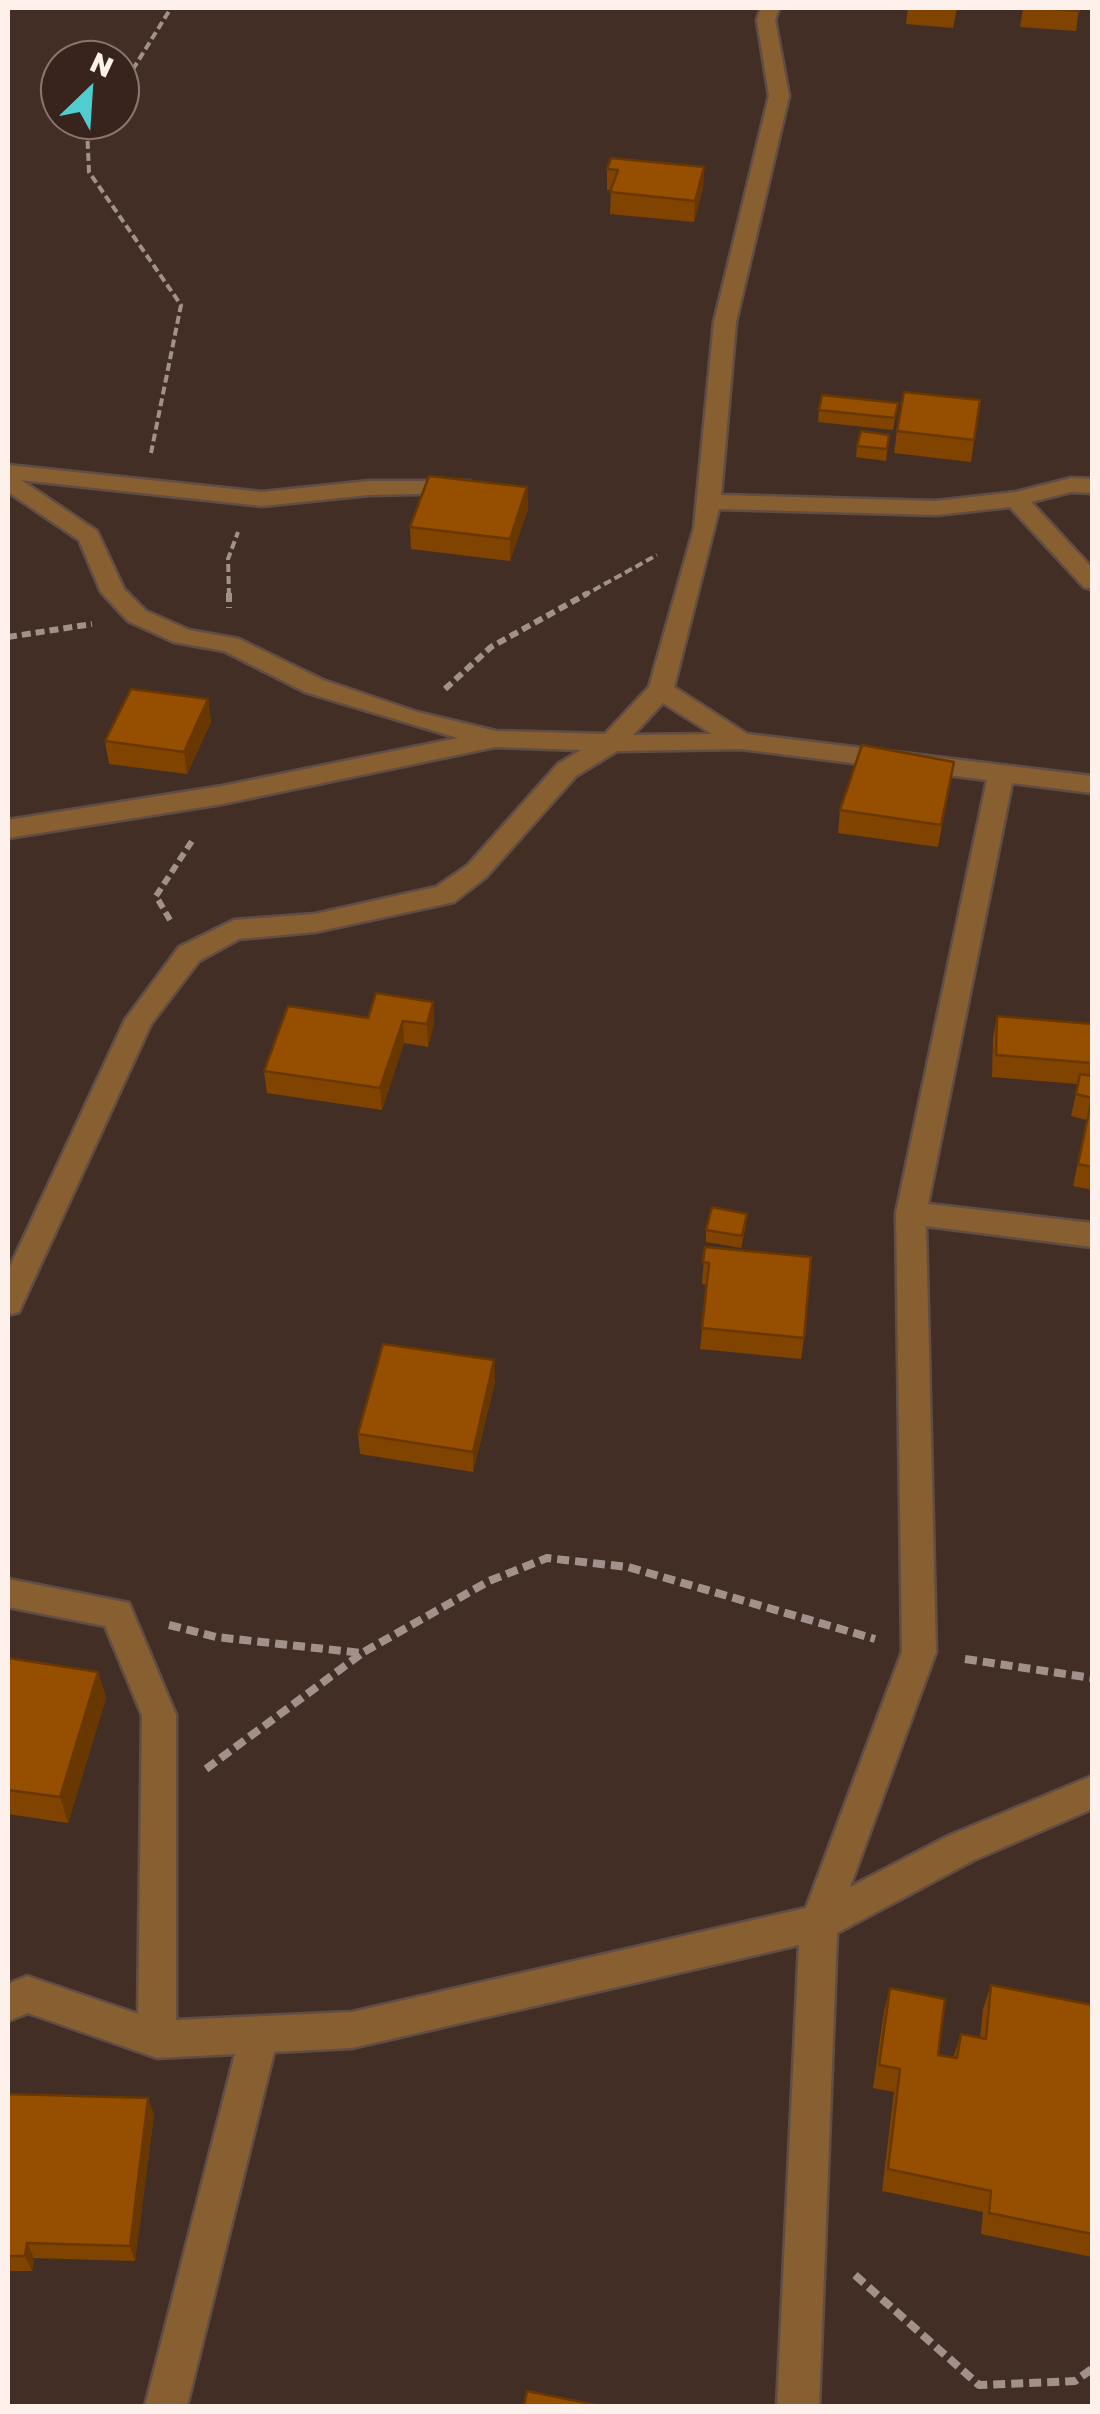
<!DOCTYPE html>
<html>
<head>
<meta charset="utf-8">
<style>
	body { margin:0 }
	#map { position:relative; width:1100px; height:2414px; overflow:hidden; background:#432e26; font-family:"Golos Text",sans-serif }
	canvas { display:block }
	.frame { position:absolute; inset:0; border:10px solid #fef0ea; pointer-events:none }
	.north { position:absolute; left:40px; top:40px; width:100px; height:100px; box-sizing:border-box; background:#38241c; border:2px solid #87766e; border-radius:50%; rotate:25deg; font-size:28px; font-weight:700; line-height:40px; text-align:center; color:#fef0ea }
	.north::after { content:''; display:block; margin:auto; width:35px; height:45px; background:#52cdcf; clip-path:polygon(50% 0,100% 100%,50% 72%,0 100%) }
</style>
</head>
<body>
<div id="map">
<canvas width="1100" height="2414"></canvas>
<div class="frame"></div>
<div class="north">N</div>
</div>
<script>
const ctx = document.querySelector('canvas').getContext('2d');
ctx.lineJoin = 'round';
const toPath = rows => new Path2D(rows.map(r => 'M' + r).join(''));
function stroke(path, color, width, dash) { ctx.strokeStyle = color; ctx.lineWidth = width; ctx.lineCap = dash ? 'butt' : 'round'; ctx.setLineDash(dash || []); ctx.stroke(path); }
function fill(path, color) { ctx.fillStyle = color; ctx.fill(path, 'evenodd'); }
const street = toPath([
	[761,8,779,8,775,20,789,96,736,322,721,495,936,501,1016,492,1071,478,1092,479,1092,493,1071,492,1031,502,1092,568,1092,589,1084,587,1010,507,936,515,719,509,674,687,747,734,1092,776,1092,793,1012,783,928,1204,1092,1223,1092,1247,926,1226,936,1652,850,1887,948,1836,1092,1776,1092,1809,974,1860,837,1933,819,2406,777,2406,799,1945,352,2048,274,2052,187,2406,145,2406,235,2054,157,2058,28,2013,8,2021,8,1984,27,1976,138,2014,142,1715,105,1626,8,1607,8,1579,129,1603,176,1715,176,2020,352,2012,806,1908,902,1652,896,1213,987,780,741,749,617,751,576,776,486,877,454,902,315,932,239,939,199,961,151,1024,23,1303,19,1312,8,1315,8,1271,125,1020,179,947,234,920,315,914,436,887,468,865,558,764,581,750,495,747,222,804,8,838,8,820,222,786,458,738,305,692,224,651,174,642,128,621,101,592,79,540,8,492,8,465,262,492,369,481,470,481,473,486,462,493,369,495,262,506,21,480,97,531,124,589,146,611,189,630,239,639,323,680,417,712,496,731,605,734,649,687,694,528,714,322,769,96,757,20,761,8],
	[663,703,712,734,633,735,663,703]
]);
stroke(street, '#614d45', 5);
stroke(toPath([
	[120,90,171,8],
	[95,120,87,129,89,172,181,305,151,453],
	[229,596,228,559,238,532],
	[583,596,657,555]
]), '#a2918a', 4, [8, 4]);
stroke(toPath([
	[229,593,229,608],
	[8,637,92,624],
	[445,689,491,647,588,593],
	[170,920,156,896,194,838]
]), '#a2918a', 6, [9, 5]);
stroke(toPath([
	[169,1625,216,1637,362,1653,489,1581,547,1558,628,1567,875,1639],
	[965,1659,1092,1678],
	[206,1769,361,1654],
	[855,2275,979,2385,1075,2381,1092,2369]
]), '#a2918a', 8, [12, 6]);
fill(street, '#875f30');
fill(toPath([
	[908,8,957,8,953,28,906,24],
	[1023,8,1079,8,1076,31,1020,27],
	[704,167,703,188,694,222,610,214,611,190,607,190,607,169],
	[980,400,971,462,894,453,897,431],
	[898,403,893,430,818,422,819,410],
	[889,435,886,461,856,457,857,446],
	[527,487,528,509,510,561,411,549,410,527],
	[208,699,211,722,187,774,109,764,105,741],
	[954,762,938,847,838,833,840,810],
	[433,1002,434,1024,428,1047,404,1043,382,1110,267,1093,264,1071,368,1018],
	[997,1016,1092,1024,1092,1066,1090,1076,1092,1098,1092,1190,1073,1186,1087,1120,1071,1116,1078,1084,992,1077,993,1038],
	[746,1225,741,1248,706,1242,706,1230],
	[705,1247,804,1338,801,1359,700,1349,707,1285,702,1284],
	[494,1360,495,1382,473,1472,360,1454,358,1434],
	[8,1658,98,1672,106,1698,68,1823,8,1814],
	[991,1985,1092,2005,1092,2257,981,2234,983,2212,882,2191,894,2092,873,2088,884,2011,890,1988,938,2055,953,2058,961,2034,980,2038,983,2009],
	[8,2094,154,2114,135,2261,34,2258,32,2271,8,2271]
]), '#814400');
fill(toPath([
	[704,167,703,188,694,222,695,201],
	[527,487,528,509,510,561,510,539],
	[208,699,211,722,187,774,184,752],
	[433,1002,434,1024,428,1047,427,1024],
	[403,1021,404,1043,382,1110,380,1088],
	[494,1360,495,1382,473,1472,473,1452],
	[98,1672,106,1698,68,1823,60,1797],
	[148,2098,154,2114,135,2261,130,2246],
	[27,2243,34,2258,32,2271,25,2256]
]), '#693700');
const building = toPath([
	[1041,8,1079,8,1079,11,1041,8],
	[611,158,704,167,695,201,610,192,618,170,607,169,611,158],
	[904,392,980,400,974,440,897,431,904,392],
	[822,395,898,403,895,418,819,410,822,395],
	[861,431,889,435,887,449,857,446,861,431],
	[429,476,527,487,510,539,410,527,429,476],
	[131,689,208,699,184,752,105,741,131,689],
	[862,745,954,762,941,825,840,810,862,745],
	[376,993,433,1002,427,1024,403,1021,380,1088,264,1071,288,1006,368,1018,376,993],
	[997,1016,1092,1024,1092,1063,996,1055,997,1016],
	[1080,1074,1092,1076,1092,1098,1076,1094,1080,1074],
	[1092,1098,1092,1167,1078,1164,1092,1098],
	[712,1207,747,1214,742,1236,706,1230,712,1207],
	[705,1247,811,1257,804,1338,702,1328,709,1263,703,1262,705,1247],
	[383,1344,494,1360,473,1452,358,1434,383,1344],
	[8,1658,98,1672,60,1797,8,1790,8,1658],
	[991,1985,1092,2005,1092,2234,989,2213,991,2191,888,2169,900,2069,879,2065,890,1988,945,1999,938,2055,957,2058,961,2034,986,2039,991,1985],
	[8,2094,148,2098,130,2246,27,2243,25,2256,8,2256,8,2094],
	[527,2391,601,2406,524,2406,527,2391]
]);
fill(building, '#964f00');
stroke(building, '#693700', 2.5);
</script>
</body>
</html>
